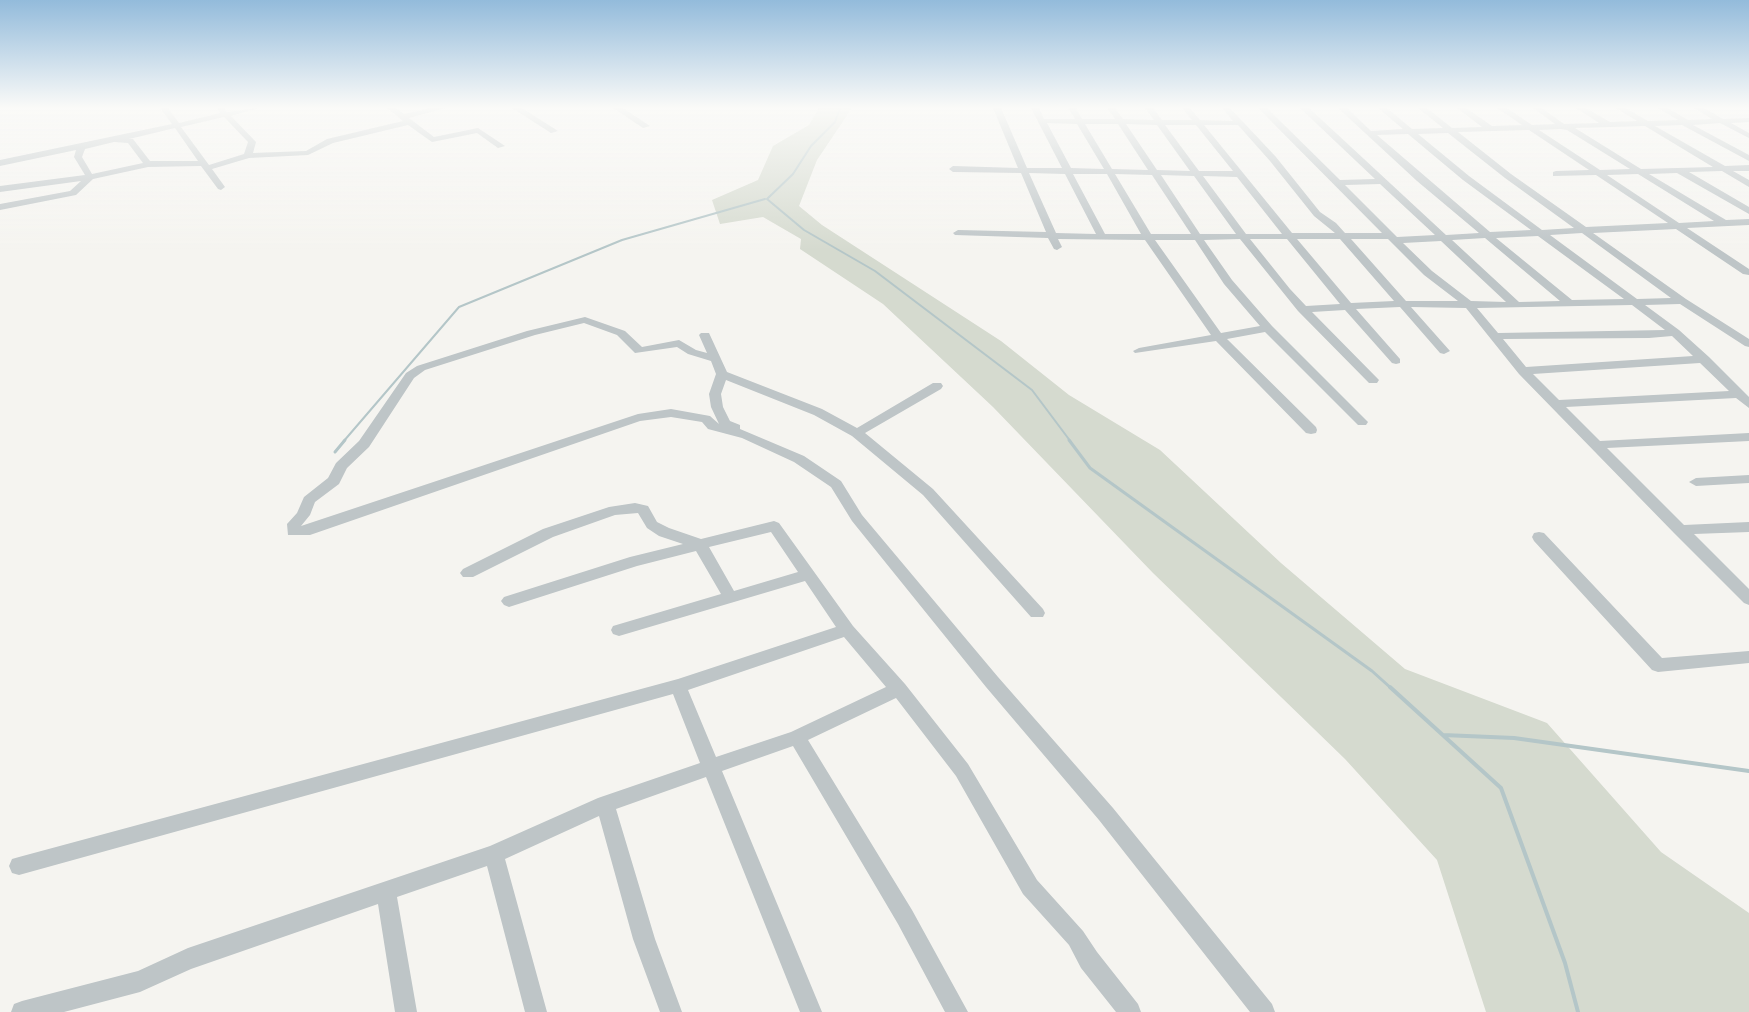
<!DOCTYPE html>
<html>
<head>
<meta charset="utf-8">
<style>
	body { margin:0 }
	canvas { display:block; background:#f5f4f0 }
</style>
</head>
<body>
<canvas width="1749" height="1012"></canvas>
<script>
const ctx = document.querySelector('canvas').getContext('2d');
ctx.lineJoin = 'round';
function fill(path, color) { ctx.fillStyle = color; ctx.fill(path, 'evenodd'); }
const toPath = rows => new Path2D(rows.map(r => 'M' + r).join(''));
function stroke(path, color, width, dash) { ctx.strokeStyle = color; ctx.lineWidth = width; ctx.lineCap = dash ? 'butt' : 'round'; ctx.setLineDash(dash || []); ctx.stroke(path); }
fill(toPath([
	[819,108,852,108,817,160,799,206,822,225,1001,341,1069,395,1160,450,1281,563,1405,669,1547,723,1661,852,1749,913,1749,1012,1486,1012,1437,860,1345,759,1153,573,993,407,883,304,800,249,801,239,763,217,720,224,712,200,758,180,773,146,809,125]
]), '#d5dacf');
stroke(toPath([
	[840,108,835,122,811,146,793,174,767,199,804,230,875,271,1032,390,1071,442],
	[343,442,459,307,622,240,765,199]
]), '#b4c6c8', 2);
stroke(toPath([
	[1069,440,1090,468,1372,671,1392,689],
	[335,452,345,440]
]), '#b4c6c8', 3);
stroke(toPath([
	[1390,687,1501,788,1565,963,1578,1012],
	[1443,735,1514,738,1749,771]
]), '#b4c6c8', 4);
fill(toPath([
	[160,108,168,108,179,123,220,113,217,108,224,108,227,112,258,108,231,116,256,142,253,153,306,151,327,139,403,121,387,108,396,108,404,114,431,108,446,108,409,118,434,137,478,128,505,146,498,148,477,133,432,142,408,125,333,143,308,155,249,158,212,169,225,187,221,190,218,189,201,166,148,167,93,179,76,195,0,210,0,204,70,191,81,181,0,192,0,186,85,175,74,157,76,150,0,166,0,160,172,124,160,108],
	[224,117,248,142,244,154,209,165,181,127,224,117],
	[175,128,198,161,150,161,133,139,129,139,175,128],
	[114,142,128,143,143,163,92,174,82,157,85,149,114,142],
	[512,108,522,108,558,131,551,133,512,108],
	[613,108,623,108,650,126,643,128,613,108],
	[993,108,1001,108,1027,168,1062,168,1031,108,1039,108,1044,119,1075,119,1068,108,1076,108,1082,119,1115,119,1107,108,1115,108,1123,119,1154,120,1145,108,1153,108,1162,120,1192,120,1182,108,1190,108,1200,120,1233,121,1222,108,1230,108,1276,157,1320,212,1336,223,1345,233,1382,233,1258,108,1267,108,1340,180,1375,179,1300,108,1309,108,1446,235,1479,233,1417,181,1338,108,1347,108,1371,131,1403,129,1378,108,1387,108,1412,129,1443,128,1418,108,1427,108,1452,128,1482,127,1457,108,1466,108,1492,126,1522,125,1497,108,1507,108,1532,125,1555,124,1533,108,1542,108,1564,124,1599,123,1576,108,1586,108,1610,122,1637,121,1616,108,1626,108,1648,121,1678,120,1658,108,1668,108,1688,120,1712,119,1694,108,1704,108,1723,119,1749,118,1749,122,1731,123,1749,133,1749,138,1720,123,1693,125,1749,155,1749,161,1682,125,1655,126,1725,166,1749,165,1749,171,1733,171,1749,180,1749,187,1722,171,1689,172,1749,207,1749,214,1677,173,1649,174,1726,220,1749,219,1749,225,1687,228,1749,269,1749,275,1743,274,1676,229,1593,233,1686,299,1749,339,1749,347,1745,346,1680,304,1645,305,1679,330,1709,357,1749,397,1749,408,1736,398,1566,407,1600,441,1749,433,1749,441,1607,448,1684,525,1749,522,1749,532,1694,534,1749,589,1749,605,1744,603,1674,533,1519,374,1466,308,1411,307,1450,351,1444,354,1440,353,1400,307,1356,309,1400,359,1400,363,1396,364,1392,363,1345,310,1312,312,1379,380,1377,383,1369,383,1298,311,1240,239,1204,240,1232,280,1272,326,1368,422,1366,425,1358,425,1265,332,1227,339,1316,427,1317,430,1316,433,1311,434,1306,433,1216,341,1135,353,1133,351,1139,348,1211,335,1145,240,1058,239,1062,247,1057,250,1054,249,1048,238,955,235,953,233,958,230,1046,232,1021,173,953,172,949,169,953,166,1018,168,993,108],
	[1047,123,1077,124,1104,169,1071,168,1047,123],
	[1085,124,1118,124,1148,170,1112,169,1085,124],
	[1126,124,1157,125,1190,171,1157,170,1126,124],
	[1165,125,1196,125,1233,171,1199,171,1165,125],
	[1204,125,1238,125,1270,161,1314,216,1335,233,1292,233,1204,125],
	[1645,126,1713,167,1641,169,1575,128,1645,126],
	[1561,129,1567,130,1630,169,1600,170,1539,130,1561,129],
	[1529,130,1589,170,1556,171,1553,172,1553,176,1596,175,1668,223,1586,227,1511,174,1458,132,1529,130],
	[1448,133,1505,178,1574,228,1542,230,1469,176,1418,134,1448,133],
	[1408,134,1463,180,1531,230,1490,232,1377,135,1408,134],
	[1029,173,1065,174,1096,234,1056,233,1029,173],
	[1073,174,1107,174,1141,234,1105,234,1073,174],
	[1115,174,1152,175,1191,234,1151,234,1115,174],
	[1638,174,1714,221,1679,223,1607,175,1638,174],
	[1161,175,1194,176,1236,234,1200,234,1161,175],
	[1203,176,1237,177,1282,234,1246,234,1203,176],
	[1380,184,1435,235,1397,237,1345,185,1380,184],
	[1582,233,1671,298,1637,299,1550,235,1582,233],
	[1538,236,1624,299,1572,300,1496,238,1538,236],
	[1485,238,1560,301,1519,302,1452,240,1485,238],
	[1250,239,1287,239,1340,304,1306,306,1290,289,1250,239],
	[1297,239,1340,239,1394,301,1351,303,1297,239],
	[1351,239,1388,239,1424,275,1458,301,1406,301,1351,239],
	[1155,240,1195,240,1224,284,1260,326,1221,333,1155,240],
	[1441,241,1506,302,1471,301,1432,271,1403,243,1441,241],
	[1632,305,1665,330,1498,333,1477,308,1632,305],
	[1672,336,1693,356,1526,367,1503,339,1649,338,1672,336],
	[1700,363,1729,391,1559,400,1533,374,1700,363],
	[585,317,625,331,642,347,679,340,696,350,707,353,699,335,701,333,709,333,727,372,822,409,857,428,933,383,941,383,943,386,941,389,865,433,933,489,1043,609,1045,613,1043,617,1031,617,923,495,852,436,814,415,726,380,721,394,723,407,730,421,740,425,740,429,804,456,841,481,862,515,998,677,1113,808,1272,1004,1275,1012,1250,1012,1099,820,986,687,852,521,831,487,794,462,742,438,708,429,702,422,671,417,640,421,310,535,288,535,287,524,297,513,304,497,328,478,336,463,359,441,406,373,417,366,527,331,585,317],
	[584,323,617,335,635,353,677,347,688,354,711,361,716,374,709,394,711,407,719,424,710,416,671,409,638,414,301,526,310,515,315,502,339,484,347,468,369,447,414,378,425,370,535,335,584,323],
	[1749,475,1749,483,1696,486,1689,482,1696,478,1749,475],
	[635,503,648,506,657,522,669,528,701,539,774,521,779,523,853,626,905,684,968,764,1037,880,1083,931,1097,952,1138,1004,1141,1012,1116,1012,1081,968,1069,945,1023,894,956,776,896,698,808,740,912,910,968,1012,945,1012,898,924,793,746,722,771,822,1012,800,1012,706,777,616,809,655,939,682,1012,660,1012,633,939,599,816,505,859,547,1012,525,1012,487,866,397,897,417,1012,395,1012,378,904,191,969,140,992,64,1012,11,1012,14,1004,22,1001,138,971,188,948,490,846,598,798,700,763,673,694,19,875,12,873,9,866,12,859,19,857,678,679,836,627,805,581,619,636,613,634,611,630,613,626,721,594,696,551,637,566,509,607,504,605,501,601,504,597,630,557,683,544,659,536,647,528,638,513,615,515,553,537,473,577,463,577,460,573,463,569,543,529,609,507,635,503],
	[771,532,798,572,734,591,709,547,771,532],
	[844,637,886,687,791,732,716,757,688,690,844,637],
	[1539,532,1544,533,1662,658,1749,651,1749,663,1658,672,1652,670,1534,541,1532,537,1534,533,1539,532]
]), '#bec5c7');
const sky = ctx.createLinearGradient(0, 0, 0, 250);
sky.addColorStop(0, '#93bbdb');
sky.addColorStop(0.43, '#fafaf8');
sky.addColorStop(1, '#fafaf800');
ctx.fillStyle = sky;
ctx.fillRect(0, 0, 1749, 250);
</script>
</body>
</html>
